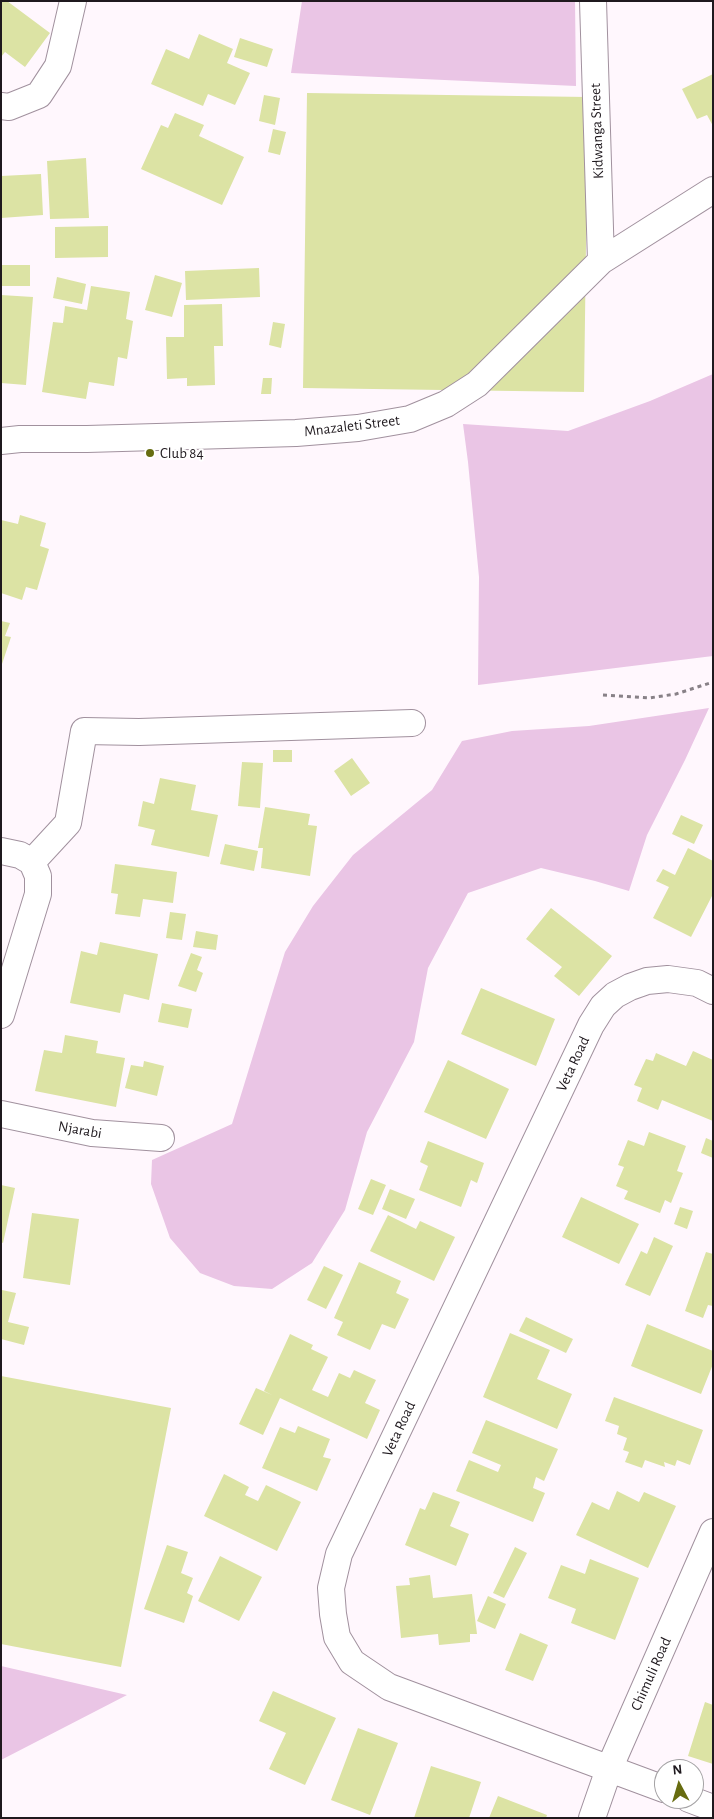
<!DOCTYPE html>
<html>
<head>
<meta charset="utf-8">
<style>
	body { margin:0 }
	#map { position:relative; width:714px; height:1819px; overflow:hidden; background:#fff7fd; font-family:"Alegreya Sans",sans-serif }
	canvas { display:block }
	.frame { position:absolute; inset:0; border:2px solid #1f191e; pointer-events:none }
	.north { position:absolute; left:654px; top:1759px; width:50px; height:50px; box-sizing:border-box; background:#fff; border:1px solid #a5a3a5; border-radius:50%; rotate:354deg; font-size:14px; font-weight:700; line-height:20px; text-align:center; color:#1f191e }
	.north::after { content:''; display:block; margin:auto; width:18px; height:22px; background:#676c10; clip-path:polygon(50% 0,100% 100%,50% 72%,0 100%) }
</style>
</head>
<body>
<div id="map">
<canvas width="714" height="1819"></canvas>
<div class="frame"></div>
<div class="north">N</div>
</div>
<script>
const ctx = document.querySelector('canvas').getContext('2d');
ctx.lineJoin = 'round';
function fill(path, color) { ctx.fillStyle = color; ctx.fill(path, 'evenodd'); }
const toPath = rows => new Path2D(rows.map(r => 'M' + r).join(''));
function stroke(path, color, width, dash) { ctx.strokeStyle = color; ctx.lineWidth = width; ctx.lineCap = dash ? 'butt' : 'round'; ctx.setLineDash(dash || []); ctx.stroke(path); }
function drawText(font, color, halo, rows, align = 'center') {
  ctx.font = font + ' "Alegreya Sans",sans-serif'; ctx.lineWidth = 4; ctx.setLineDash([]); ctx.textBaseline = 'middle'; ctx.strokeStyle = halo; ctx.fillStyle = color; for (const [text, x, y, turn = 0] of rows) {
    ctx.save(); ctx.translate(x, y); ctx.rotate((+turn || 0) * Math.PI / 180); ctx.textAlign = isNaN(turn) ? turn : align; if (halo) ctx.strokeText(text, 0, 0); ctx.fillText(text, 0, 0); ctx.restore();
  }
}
fill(toPath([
	[302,1,575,1,576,86,291,73],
	[713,374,713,656,478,685,479,577,468,462,463,424,568,431,650,401],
	[709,708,685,760,647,835,629,891,595,881,541,868,468,893,428,968,414,1042,367,1132,345,1210,312,1263,272,1289,234,1286,200,1273,170,1238,151,1184,152,1160,232,1124,285,952,313,906,353,855,432,790,462,741,512,731,589,726],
	[1,1666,127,1695,1,1760]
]), '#eac5e5');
fill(toPath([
	[1,1,7,1,50,33,25,67,5,52,1,57],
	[199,34,233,49,227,63,250,73,235,105,208,94,203,106,151,84,166,49,189,59],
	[240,38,273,49,267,67,234,57],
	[713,74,713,126,707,115,697,119,682,89],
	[307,93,588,97,584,392,303,388],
	[264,95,280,98,275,125,259,121],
	[175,113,204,125,199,136,244,157,222,205,141,169,161,125,168,128],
	[273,129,286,132,280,155,268,152],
	[86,158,89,218,50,219,47,161],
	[41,174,43,215,1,218,1,176],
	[108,226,108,257,55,258,55,227],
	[1,265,30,265,30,286,1,286],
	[259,268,260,297,186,300,185,271],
	[155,275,182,283,172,317,145,310],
	[57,277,86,284,82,304,53,298],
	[91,286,130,292,126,319,133,321,127,359,118,357,114,386,89,382,86,399,42,392,53,322,63,323,65,306,87,310],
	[1,295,33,297,26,385,1,383],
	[222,304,223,346,214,346,215,385,187,386,187,378,167,379,166,337,184,337,184,305],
	[273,322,285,324,281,348,269,345],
	[263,378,272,378,271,394,261,394],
	[20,515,46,523,40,546,49,549,37,590,26,587,22,600,1,593,1,520,18,524],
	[1,621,10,623,5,636,11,637,2,664],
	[273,750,292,750,292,762,273,762],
	[352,758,370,783,351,796,334,771],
	[242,762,263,763,260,808,238,806],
	[160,778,196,785,191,810,218,815,209,857,151,845,155,830,138,826,143,801,154,804],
	[265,807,310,814,308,825,317,826,310,876,261,868,263,848,258,848],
	[681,815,703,825,694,844,672,834],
	[225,844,258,851,254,871,220,864],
	[688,848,713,861,713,894,691,937,653,918,669,887,656,881,663,869,675,875],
	[115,864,177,872,173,903,143,899,140,917,115,914,118,894,111,893],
	[551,908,612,956,579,996,554,976,562,967,526,939],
	[170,912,186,914,182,940,166,938],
	[196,931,218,935,216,950,193,947],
	[100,942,158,954,149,1000,124,994,120,1013,70,1003,81,951,97,955],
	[191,953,202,957,197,970,203,973,196,992,178,986],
	[481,988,555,1019,536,1066,461,1034],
	[162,1003,192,1009,188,1028,158,1022],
	[65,1035,98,1041,96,1053,125,1058,116,1107,35,1091,44,1050,62,1053],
	[693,1051,713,1060,713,1121,662,1100,658,1110,637,1101,642,1088,634,1085,646,1059,653,1061,656,1053,686,1066],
	[448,1060,509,1089,486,1139,424,1112],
	[144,1061,164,1066,157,1096,125,1088,131,1065,143,1067],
	[649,1132,686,1146,677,1171,683,1173,671,1203,665,1200,660,1213,624,1199,628,1191,616,1186,624,1167,618,1165,628,1140,644,1146],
	[706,1138,713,1141,713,1158,701,1153],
	[428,1141,484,1163,477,1183,471,1180,461,1207,419,1190,428,1166,420,1162],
	[371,1179,386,1185,373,1215,358,1209],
	[1,1185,15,1188,3,1243,1,1242],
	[390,1189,415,1199,406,1219,382,1209],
	[581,1197,639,1224,619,1264,562,1237],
	[680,1207,693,1211,687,1229,674,1224],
	[32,1213,79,1219,70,1285,23,1278],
	[388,1215,416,1229,420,1221,455,1237,434,1281,370,1251],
	[654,1237,673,1246,650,1296,625,1285,641,1251,647,1254],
	[706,1252,713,1254,713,1306,708,1305,703,1318,685,1311],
	[359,1262,401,1281,396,1293,409,1299,395,1329,382,1324,370,1350,337,1335,343,1322,334,1318],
	[324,1266,343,1275,326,1309,307,1300],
	[2,1290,16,1293,8,1322,29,1327,24,1345,1,1339],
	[526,1317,573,1339,566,1353,519,1331],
	[647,1324,713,1351,713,1364,701,1394,631,1366],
	[510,1333,550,1350,537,1379,572,1394,557,1429,483,1397],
	[290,1334,313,1345,311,1349,328,1357,312,1390,328,1397,339,1373,350,1378,354,1370,376,1380,365,1403,380,1410,367,1439,280,1398,263,1435,239,1424,256,1388,272,1395,264,1391],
	[1,1376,171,1408,121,1667,1,1644],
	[614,1397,703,1430,690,1465,677,1460,675,1466,664,1462,665,1467,645,1460,642,1468,625,1462,629,1452,623,1450,627,1438,617,1434,619,1426,605,1421],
	[486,1420,558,1449,544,1481,536,1477,533,1488,545,1493,533,1522,456,1491,469,1460,498,1472,501,1465,472,1453],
	[298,1426,330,1439,323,1457,331,1459,317,1491,262,1468,280,1427,295,1433],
	[224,1474,249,1487,245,1495,258,1501,266,1485,301,1502,277,1551,204,1516],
	[617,1491,639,1502,644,1492,676,1506,648,1568,576,1535,592,1502,609,1510],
	[433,1492,460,1502,450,1526,469,1534,456,1566,405,1545,420,1508,425,1510],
	[167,1545,188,1552,181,1573,193,1578,187,1593,193,1596,184,1623,144,1609],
	[515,1547,527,1553,504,1598,493,1593],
	[220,1556,262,1577,239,1621,198,1601],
	[590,1559,639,1578,615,1640,571,1623,576,1609,548,1598,561,1565,585,1574],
	[430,1575,433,1598,472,1594,477,1634,470,1634,470,1642,439,1645,438,1634,401,1638,396,1586,410,1585,409,1578],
	[488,1596,506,1604,495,1629,477,1621],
	[520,1633,548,1645,533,1681,505,1670],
	[273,1691,336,1718,305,1785,269,1769,286,1733,259,1721],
	[705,1702,713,1705,713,1764,688,1756],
	[358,1728,398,1743,370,1815,331,1800],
	[431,1766,481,1782,469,1818,414,1818],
	[498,1796,547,1815,546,1818,489,1818]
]), '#dce3a4');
const minor = toPath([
	[593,1,601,261],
	[1,106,9,107,39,95,58,66,73,1],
	[1,441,20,439,87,439,296,433,358,428,410,419,446,404,477,384,601,261,713,190],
	[1,851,20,855,32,862,38,876,38,894,1,1015],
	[32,862,68,823,84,731,139,732,412,723],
	[1,1114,92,1133,161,1138],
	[664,1789,389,1687,352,1662,337,1637,333,1614,331,1588,339,1554,591,1025,603,1006,615,995,630,987,647,981,668,979,697,983,713,991],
	[689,1799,713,1808],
	[592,1818,609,1769,713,1532]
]);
stroke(minor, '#a1919e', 28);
stroke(toPath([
	[603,695,649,698,676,694,713,682]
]), '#888187', 3, [4, 4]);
stroke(minor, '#fff', 26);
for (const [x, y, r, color] of [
	[150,453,5,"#676c10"]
]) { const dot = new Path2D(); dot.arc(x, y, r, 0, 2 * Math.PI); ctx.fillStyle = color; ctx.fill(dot); stroke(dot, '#fff', 2); }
drawText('15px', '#1f191e', '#fff', [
	["Kidwanga Street",597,131,-92],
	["Mnazaleti Street",352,426,-7],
	["Veta Road",573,1064,-65],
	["Njarabi",80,1130,10],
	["Veta Road",399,1429,-65],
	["Chimuli Road",651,1674,-66]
]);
drawText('15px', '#1f191e', '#fff', [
	["Club 84",160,453]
], 'left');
</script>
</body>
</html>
